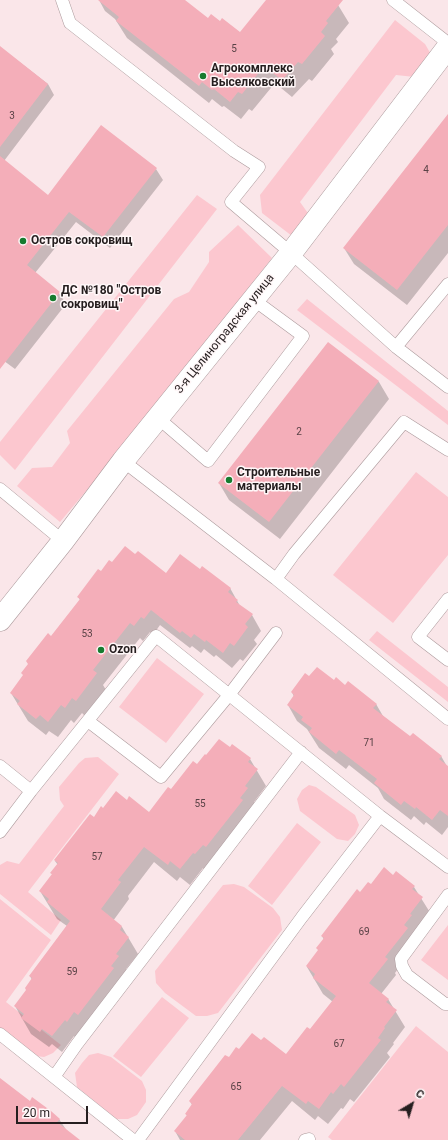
<!DOCTYPE html>
<html>
<head>
<meta charset="utf-8">
<style>
	body { margin:0 }
	#map { position:relative; width:448px; height:1140px; overflow:hidden; background:#fae6e9; font-family:Roboto,sans-serif }
	canvas { display:block }
	.north { position:absolute; left:392px; top:1084px; width:40px; height:40px; -webkit-text-stroke:3px #fff7f8; paint-order:stroke; rotate:38deg; font-size:11px; font-weight:700; line-height:16px; text-align:center; color:#251e1f }
	.north::after { content:''; display:block; margin:auto; width:14px; height:18px; background:#251e1f; clip-path:polygon(50% 0,100% 100%,50% 72%,0 100%) }
	.scale { position:absolute; left:16px; top:1106px; width:72px; height:18px; box-sizing:border-box; border:2px solid #251e1f; border-top:0; padding-left:5px; font-size:12px; line-height:14px; white-space:nowrap; color:#251e1f; -webkit-text-stroke:3px #fff7f8; paint-order:stroke }
</style>
</head>
<body>
<div id="map">
<canvas width="448" height="1140"></canvas>
<div class="north">С</div>
<div class="scale">20 m</div>
</div>
<script>
const ctx = document.querySelector('canvas').getContext('2d');
ctx.lineJoin = 'round';
function fill(path, color) { ctx.fillStyle = color; ctx.fill(path, 'evenodd'); }
const toPath = rows => new Path2D(rows.map(r => 'M' + r).join(''));
function stroke(path, color, width, dash) { ctx.strokeStyle = color; ctx.lineWidth = width; ctx.lineCap = dash ? 'butt' : 'round'; ctx.setLineDash(dash || []); ctx.stroke(path); }
function drawText(font, color, halo, rows, align = 'center') {
  ctx.font = font + ' Roboto,sans-serif'; ctx.lineWidth = 3; ctx.setLineDash([]); ctx.textBaseline = 'middle'; ctx.strokeStyle = halo; ctx.fillStyle = color; for (const [text, x, y, turn = 0] of rows) {
    ctx.save(); ctx.translate(x, y); ctx.rotate((+turn || 0) * Math.PI / 180); ctx.textAlign = isNaN(turn) ? turn : align; if (halo) ctx.strokeText(text, 0, 0); ctx.fillText(text, 0, 0); ctx.restore();
  }
}
fill(toPath([
	[395,20,425,44,432,56,415,77,396,75,300,202,310,216,292,236,262,213,260,195],
	[197,195,217,209,15,470,0,455,0,442],
	[238,225,272,258,129,440,60,522,17,486,32,468,52,467,70,443,67,431,174,299,189,292,209,262,209,252],
	[307,299,448,411,448,425,297,310],
	[416,472,448,497,448,555,393,623,333,575],
	[377,631,448,687,448,702,369,640],
	[157,658,204,694,166,743,119,707],
	[98,757,119,774,28,892,61,920,51,935,0,894,0,865,7,861,19,864,64,806,60,800,59,787,79,763,85,758],
	[309,785,316,787,355,815,359,825,355,834,348,841,337,839,300,811,297,799,302,790],
	[297,823,321,842,272,905,248,886],
	[234,884,244,887,273,908,280,917,282,930,218,1013,207,1016,196,1016,165,993,156,983,155,971,223,885],
	[0,899,51,940,6,1002,61,1045,53,1053,44,1057,36,1056,0,1029],
	[448,925,448,980,421,960],
	[162,997,189,1018,141,1077,113,1056],
	[416,1026,448,1052,448,1140,332,1140,328,1137],
	[98,1053,111,1057,142,1081,146,1090,146,1102,137,1115,128,1119,116,1119,77,1087,75,1073,82,1063,89,1055]
]), '#fcc7cf');
fill(toPath([
	[99,0,183,0,208,20,241,34,272,0,335,0,349,23,336,39,338,42,331,49,334,54,312,81,309,79,292,97,275,83,252,111,249,109,241,119,224,106,222,107,212,99,209,103,127,38,115,19,105,11],
	[0,47,48,84,54,95,4,161,48,196,156,169,163,180,110,248,76,222,35,273,59,293,66,304,15,369,0,358],
	[448,116,448,253,407,305,354,264,344,248],
	[328,343,379,382,389,399,280,539,229,500,219,483],
	[136,556,166,574,200,571,230,588,240,606,252,615,261,631,254,640,257,644,243,661,240,659,232,668,216,655,214,657,204,649,201,653,192,646,190,648,160,625,153,635,150,632,143,641,140,638,103,685,106,690,85,716,82,713,74,723,71,720,58,737,49,731,46,735,28,721,11,693,51,637,80,600,78,597,101,572,112,564],
	[310,678,334,681,345,686,376,704,383,716,410,738,441,756,448,768,448,827,442,835,426,822,424,825,414,816,411,820,384,799,378,788,349,765,346,769,319,748,307,729,297,721,288,705,294,697,292,692],
	[232,745,250,759,266,786,254,802,256,805,205,870,203,868,190,885,180,877,177,881,154,862,128,896,129,899,113,921,122,927,138,954,126,969,127,973,76,1038,74,1036,62,1052,52,1044,49,1047,31,1034,15,1006,27,990,32,980,30,976,67,926,57,919,40,891,53,875,51,873,58,865,55,861,94,818,103,809,127,801,149,813,171,790,206,757,230,748],
	[393,876,414,887,431,914,416,945,395,973,396,975,381,994,388,999,405,1027,393,1043,394,1044,387,1053,390,1057,354,1102,350,1099,343,1109,341,1108,328,1124,318,1116,315,1120,292,1101,260,1140,180,1140,175,1131,187,1116,186,1114,192,1105,190,1101,229,1059,239,1050,261,1041,286,1055,310,1031,333,1002,323,994,307,967,319,951,324,940,322,936,360,893,371,885],
	[0,1079,30,1102,59,1119,73,1140,0,1140]
]), '#0003');
fill(toPath([
	[98,0,185,0,208,18,211,14,220,21,222,18,240,32,266,0,343,0,326,21,328,23,321,32,325,36,302,64,298,62,282,80,264,66,242,94,238,92,230,102,214,89,212,90,202,82,199,86,116,21,119,17],
	[0,46,48,84,0,147],
	[448,114,448,225,397,290,343,248],
	[101,125,157,168,103,237,69,212,27,265,60,292,0,369,0,156,48,195],
	[328,342,379,381,269,522,218,483],
	[125,546,135,554,138,551,166,573,180,554,200,569,202,566,231,588,228,592,238,600,236,602,253,614,245,624,248,627,234,646,230,643,223,653,206,640,205,642,194,634,191,638,182,631,180,633,151,610,144,619,141,617,134,626,130,623,93,670,97,673,76,701,72,698,65,708,61,705,48,722,40,715,36,719,17,704,20,701,10,693,23,675,21,673,28,664,26,661,48,633,51,636,80,599,77,597,98,569,101,571,109,560,112,562],
	[317,667,334,680,336,677,345,685,348,681,377,704,373,708,410,736,413,733,442,756,439,759,448,766,448,816,440,810,432,820,416,807,415,809,404,801,401,805,374,783,377,779,339,750,336,754,309,732,312,728,301,720,303,717,287,705,294,695,291,692,305,673,309,676],
	[219,739,230,747,232,744,251,758,248,762,258,769,245,786,248,788,240,798,243,800,206,847,203,845,195,854,193,853,180,869,170,861,168,865,144,847,118,880,121,882,101,909,122,926,120,930,129,937,116,954,119,956,111,966,114,968,78,1015,74,1012,67,1022,65,1020,52,1036,42,1029,40,1032,21,1018,24,1014,14,1006,26,990,25,988,32,978,29,976,70,921,47,902,49,899,39,891,52,874,50,873,58,863,54,860,90,814,94,817,101,806,103,808,116,791,127,800,129,796,149,812,168,787,171,789,193,761,197,764,205,754,206,755],
	[384,867,393,875,396,871,415,886,412,889,423,897,410,914,412,915,404,925,408,928,385,957,388,959,369,983,389,999,386,1002,397,1010,384,1027,385,1028,378,1038,381,1040,344,1087,341,1084,333,1094,331,1092,319,1109,308,1101,306,1104,282,1086,238,1140,185,1140,174,1131,187,1115,185,1114,192,1104,189,1101,225,1055,229,1057,236,1047,239,1049,252,1033,261,1040,264,1037,286,1054,307,1027,310,1029,336,996,313,978,315,974,306,966,318,950,316,948,324,938,321,936,357,889,360,892,368,882,371,884],
	[0,1078,30,1101,32,1097,51,1111,60,1119,57,1122,80,1140,0,1140]
]), '#f4aeb9');
const service = toPath([
	[62,0,70,23,234,151,259,167,231,202,291,253,396,347,448,387],
	[393,0,448,43],
	[396,347,448,284],
	[158,418,208,461,303,336,254,300],
	[123,461,276,579,448,719],
	[0,489,63,541],
	[276,579,294,554,404,422,448,450],
	[448,599,418,637,448,660],
	[88,721,161,777,229,695,276,633],
	[0,766,31,791],
	[0,832,31,791,156,636,380,816,448,867],
	[448,895,401,959,402,966,407,975,445,1004,448,1004],
	[0,1034,133,1140],
	[54,1077,77,1044,301,752],
	[138,1140,302,917,380,816],
	[305,1140,309,1139]
]);
const minor = toPath([
	[0,620,63,541,123,461,291,253,448,47]
]);
stroke(service, '#ac9a9c', 13);
stroke(minor, '#ac9a9c', 23);
stroke(service, '#fff', 12);
stroke(minor, '#fff', 22);
for (const [x, y, r, color] of [
	[203,76,4,"#167b2f"],
	[23,241,4,"#167b2f"],
	[53,298,4,"#167b2f"],
	[229,480,4,"#167b2f"],
	[101,650,4,"#167b2f"]
]) { const dot = new Path2D(); dot.arc(x, y, r, 0, 2 * Math.PI); ctx.fillStyle = color; ctx.fill(dot); stroke(dot, '#fff7f8', 1.5); }
drawText('10px', '#594246', null, [
	["5",234,49],
	["3",12,116],
	["4",426,170],
	["2",299,432],
	["53",87,634],
	["71",369,743],
	["55",200,804],
	["57",97,857],
	["69",364,932],
	["59",72,972],
	["67",339,1044],
	["65",236,1087]
]);
drawText('bold 12px', '#251e1f', '#fff7f8', [
	["Агрокомплекс",211,69],
	["Выселковский",211,83],
	["Остров сокровищ",31,241],
	["ДС №180 \"Остров",61,291],
	["сокровищ\"",61,305],
	["Строительные",237,473],
	["материалы",237,487],
	["Ozon",109,650]
], 'left');
drawText('12px', '#251e1f', '#fff7f8', [
	["3-я Целиноградская улица",225,334,-51]
]);
</script>
</body>
</html>
